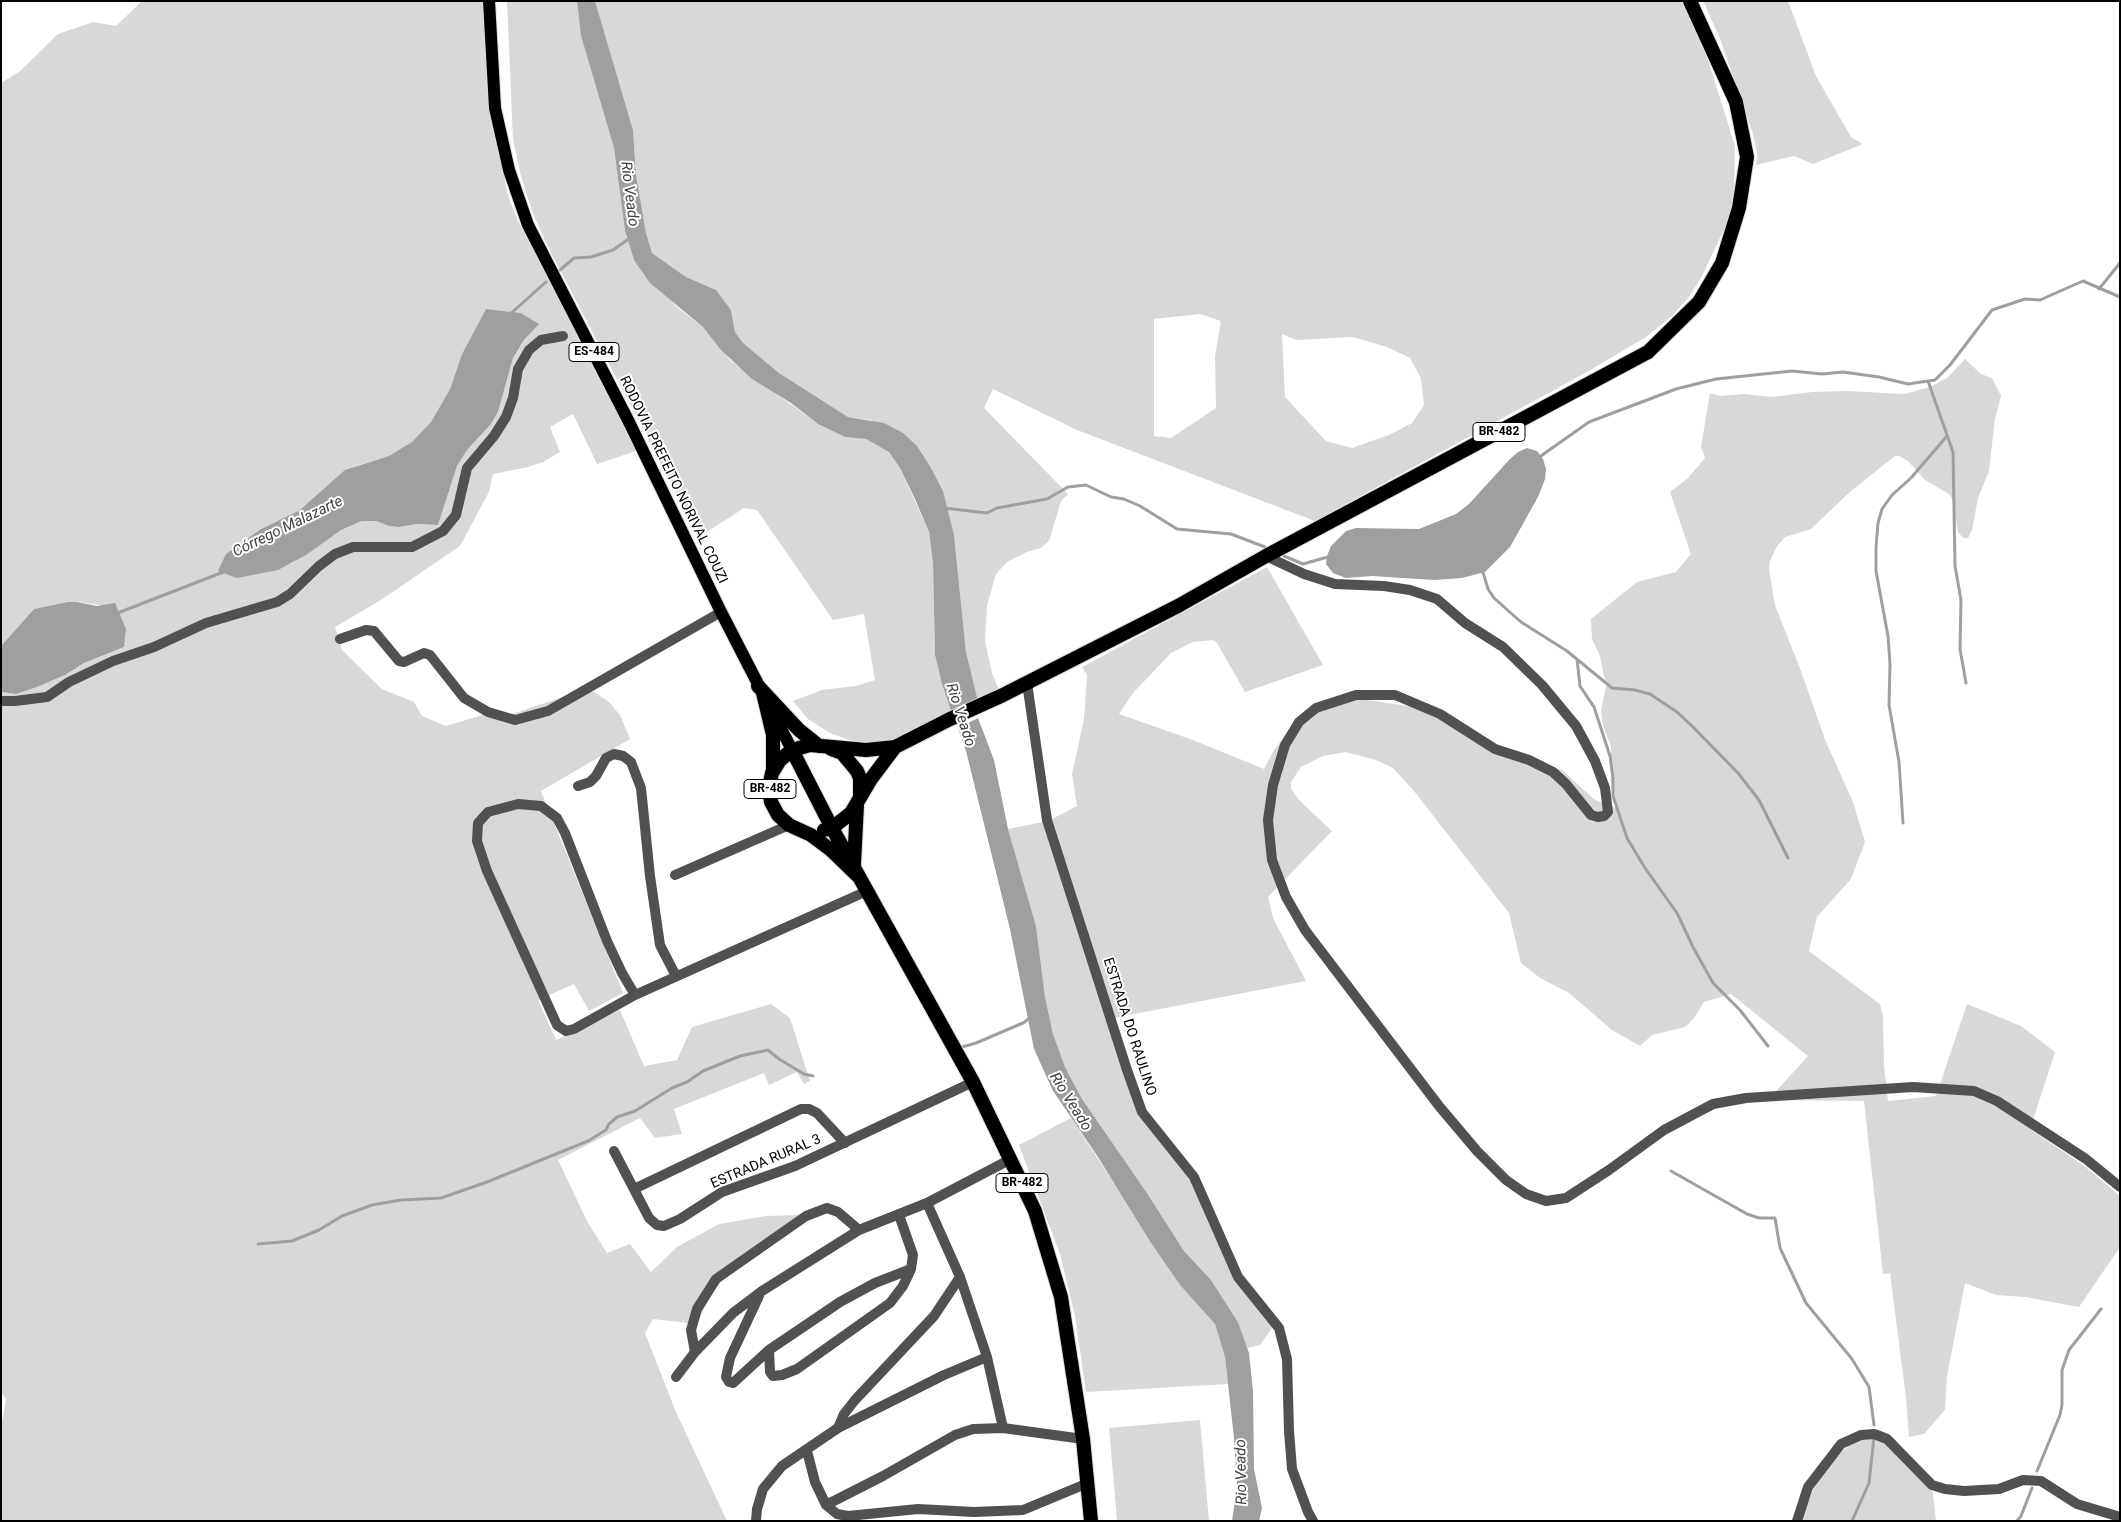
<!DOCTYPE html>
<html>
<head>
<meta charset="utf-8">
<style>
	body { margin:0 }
	#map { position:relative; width:2121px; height:1522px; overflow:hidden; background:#fff; font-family:Roboto,sans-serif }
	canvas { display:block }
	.frame { position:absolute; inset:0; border:2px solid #000; pointer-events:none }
</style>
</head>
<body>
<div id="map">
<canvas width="2121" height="1522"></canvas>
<div class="frame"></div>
</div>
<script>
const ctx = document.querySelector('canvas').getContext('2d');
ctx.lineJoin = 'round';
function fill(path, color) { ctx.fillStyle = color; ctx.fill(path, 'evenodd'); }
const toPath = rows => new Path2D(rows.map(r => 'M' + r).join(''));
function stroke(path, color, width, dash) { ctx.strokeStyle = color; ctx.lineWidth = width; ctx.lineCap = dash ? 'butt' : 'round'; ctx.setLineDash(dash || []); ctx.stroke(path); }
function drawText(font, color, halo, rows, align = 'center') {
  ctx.font = font + ' Roboto,sans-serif'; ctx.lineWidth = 4; ctx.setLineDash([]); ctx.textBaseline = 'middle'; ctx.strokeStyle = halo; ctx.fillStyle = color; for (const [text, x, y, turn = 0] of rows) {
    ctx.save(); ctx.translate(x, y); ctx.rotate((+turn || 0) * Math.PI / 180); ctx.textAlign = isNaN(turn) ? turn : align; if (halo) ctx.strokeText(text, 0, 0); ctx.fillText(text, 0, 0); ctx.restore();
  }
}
fill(toPath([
	[142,1,495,1,500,156,508,196,518,221,639,450,597,464,573,414,550,427,560,452,543,462,528,467,493,474,489,492,460,546,381,600,335,627,342,650,382,689,414,702,422,716,446,726,492,712,503,717,581,691,594,692,609,702,620,715,630,739,541,791,623,993,589,1011,574,984,538,1000,556,1040,620,1010,644,1066,677,1060,692,1027,771,1004,790,1018,810,1081,804,1084,797,1072,769,1085,764,1073,674,1109,682,1134,655,1138,640,1118,558,1160,588,1223,607,1253,630,1244,651,1272,677,1247,719,1224,766,1216,801,1215,715,1285,697,1324,653,1319,645,1333,676,1412,727,1521,1,1521,1,1429,6,1399,1,1392,1,692,16,694,37,687,65,675,84,663,124,647,105,606,78,602,34,609,1,646,1,83,19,72,58,34,93,22,116,26],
	[486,309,521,313,538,324,524,340,513,358,498,412,491,424,467,450,457,466,438,525,417,524,399,527,389,526,376,521,362,521,341,530,291,564,261,529,300,510,353,467,390,456,412,442,431,422,450,389,462,354],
	[507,1,577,1,581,36,614,148,625,231,634,260,678,308,703,327,731,361,818,424,845,437,866,439,889,452,900,468,929,532,933,563,935,655,942,684,952,714,910,736,884,742,855,742,830,733,808,719,793,701,822,690,856,686,875,680,864,614,833,620,757,510,744,508,699,537,547,245,532,211,521,176,513,140],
	[595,1,1683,1,1709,63,1735,146,1734,197,1728,221,1702,276,1689,297,1672,316,1646,337,1587,372,1315,521,1077,430,993,389,984,408,1068,494,1061,501,1049,541,1041,548,1027,552,1007,562,996,574,987,605,985,641,992,673,999,690,978,701,966,652,954,535,871,420,848,417,779,373,743,343,735,332,731,310,716,291,686,277,652,253,646,233,636,175,633,130],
	[1200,314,1221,321,1215,356,1216,408,1171,438,1154,436,1154,319],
	[1282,334,1296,340,1353,337,1387,347,1410,358,1421,378,1424,405,1412,423,1389,435,1352,448,1326,441,1285,397],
	[1703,1,1788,1,1816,76,1851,137,1863,144,1813,164,1794,156,1756,165,1757,154,1753,134,1719,36],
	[1965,359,1981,374,1992,378,2001,396,1995,418,1989,471,1978,498,1972,530,1968,538,1963,538,1958,532,1953,500,1949,494,1925,480,1908,461,1899,456,1895,456,1851,491,1811,529,1785,537,1777,546,1770,561,1769,569,1775,605,1801,671,1826,742,1853,802,1865,842,1851,879,1817,917,1809,951,1880,1004,1883,1017,1884,1066,1888,1101,1936,1096,1967,1004,2021,1026,2055,1052,2030,1129,2083,1165,2120,1196,2120,1247,2079,1307,2025,1297,1996,1295,1965,1283,1947,1376,1945,1410,1924,1434,1909,1437,1906,1398,1890,1273,1883,1274,1864,1101,1768,1100,1808,1056,1731,994,1704,1002,1694,1018,1685,1027,1652,1035,1640,1046,1612,1030,1569,993,1540,978,1521,963,1509,913,1414,791,1393,768,1376,760,1346,752,1323,756,1301,767,1291,782,1291,789,1299,800,1332,831,1268,897,1273,918,1306,981,1113,1018,1136,1100,1196,1189,1224,1247,1274,1325,1260,1345,1247,1348,1238,1322,1211,1280,1184,1251,1147,1193,1082,1099,1065,1067,1053,1034,1045,997,1036,926,1008,829,1048,821,1077,806,1072,774,1084,719,1087,675,1082,667,1267,567,1323,665,1245,692,1217,643,1213,640,1193,642,1171,653,1133,693,1119,714,1193,740,1264,769,1274,750,1288,732,1304,718,1342,698,1375,701,1420,708,1520,756,1562,770,1595,800,1616,808,1611,780,1611,746,1603,726,1601,711,1606,686,1600,656,1592,639,1591,619,1637,582,1676,572,1691,554,1670,492,1688,478,1705,458,1701,447,1710,393,1720,396,1744,394,1771,397,1812,392,1848,391,1904,394,1930,387,1947,378],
	[1071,1118,1128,1204,1151,1243,1180,1285,1215,1324,1225,1357,1228,1384,1086,1392,1075,1316,1060,1254,1019,1145],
	[1200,1420,1209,1521,1117,1521,1109,1428],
	[1879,1429,1894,1438,1932,1486,1936,1521,1800,1521,1814,1488,1832,1460,1853,1442]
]), '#d8d8d8');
fill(toPath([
	[577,1,595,1,633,130,636,175,646,233,652,253,686,277,716,290,731,310,735,332,743,343,779,373,848,417,884,423,903,433,917,446,931,468,943,491,954,535,966,652,978,701,952,714,942,684,935,655,933,563,929,532,915,499,900,468,889,452,866,439,845,437,818,424,791,403,752,379,721,350,703,327,650,283,634,260,625,231,614,148,581,36],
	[486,309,521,313,539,324,524,340,513,358,498,412,491,424,467,450,457,466,438,525,417,524,399,527,389,526,376,521,362,521,341,530,306,555,278,570,237,578,218,571,226,554,261,529,300,510,345,470,389,456,412,442,431,422,450,389,462,354],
	[1527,448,1537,451,1543,459,1546,469,1545,479,1539,495,1510,547,1485,572,1462,578,1435,580,1372,576,1346,578,1333,573,1326,564,1327,556,1331,546,1346,531,1356,528,1419,529,1456,514,1469,504,1509,460,1518,452],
	[68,602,77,602,97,606,115,603,126,629,124,647,84,663,65,675,37,687,16,694,1,692,1,646,34,609],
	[978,718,994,760,1008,829,1036,926,1045,997,1053,1034,1065,1067,1082,1099,1147,1193,1184,1251,1211,1280,1238,1322,1249,1353,1253,1391,1254,1469,1262,1508,1259,1521,1232,1521,1237,1487,1234,1438,1225,1357,1215,1324,1180,1285,1151,1243,1098,1157,1053,1091,1034,1049,1010,929,966,751,958,728]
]), '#9f9f9f');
stroke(toPath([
	[560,270,574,258,591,257,613,250,630,238],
	[2099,289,2120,263],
	[509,315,546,282],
	[1928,381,1953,452,1955,566,1961,600,1960,649,1966,683],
	[1538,458,1589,422,1676,389,1716,379,1792,371,1822,374,1843,372,1879,377,1908,384,1935,380,1950,365,1992,310,2025,299,2040,300,2083,281,2120,297],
	[944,508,987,513,997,508,1047,499,1068,487,1086,485,1111,497,1124,499,1140,506,1177,529,1231,534,1265,547],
	[1284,556,1303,564,1328,557],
	[1482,569,1488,589,1494,598,1521,622,1567,651,1612,688,1635,690,1650,694,1677,712,1691,725,1738,773,1759,800,1788,858],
	[115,614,226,571],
	[1577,659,1580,686,1594,707,1610,756,1613,778,1613,796,1627,838,1645,868,1677,913,1693,947,1713,983,1740,1010,1768,1046],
	[1903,823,1899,762,1889,705,1890,664,1888,636,1876,571,1876,547,1878,523,1882,509,1892,495,1911,478,1947,436],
	[962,1047,976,1043,1023,1023,1030,1018],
	[1671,1171,1747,1214,1759,1218,1775,1218,1780,1248,1806,1303,1852,1359,1869,1387,1874,1425],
	[258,1244,292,1241,319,1230,342,1216,372,1205,401,1200,441,1198,487,1182,588,1141,606,1130,609,1124,617,1117,635,1111,672,1088,687,1082,703,1071,740,1056,768,1050,779,1059,804,1074,813,1076],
	[2037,1471,2060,1415,2062,1405,2062,1370,2069,1350,2101,1309],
	[1852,1521,1869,1483,1874,1437],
	[2017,1521,2021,1516,2032,1488]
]), '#9f9f9f', 3);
const primary = toPath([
	[489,1,495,108,509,170,528,225,630,424,721,612,792,750]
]);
const trunk = toPath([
	[758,686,799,730,819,746],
	[763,693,773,735,773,771],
	[831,749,842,753,857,771,860,778,860,796],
	[792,750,832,828,973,1082,1035,1211,1061,1297,1083,1439,1091,1521],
	[824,830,832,828,851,813,871,779,895,747],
	[854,864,857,805],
	[860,878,831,850,811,835,789,825,778,815,771,802,769,787,772,773,780,760,792,750,810,745,866,750,895,747,950,719,1003,695,1178,606,1266,556,1648,352,1699,302,1722,263,1739,208,1747,157,1736,102,1690,1]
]);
stroke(primary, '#dbdbdb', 14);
stroke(trunk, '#dbdbdb', 16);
stroke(toPath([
	[1266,556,1304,574,1335,584,1384,586,1410,590,1437,599,1465,623,1503,647,1542,685,1576,726,1595,761,1605,788,1608,812,1604,816,1598,817,1591,815,1566,784,1553,772,1529,760,1495,749,1440,714,1395,695,1356,695,1316,708,1299,722,1285,745,1273,785,1268,820,1272,860,1286,897,1305,930,1439,1106,1477,1151,1506,1180,1526,1194,1546,1201,1566,1198,1609,1170,1664,1130,1713,1104,1746,1098,1913,1087,1974,1091,1997,1101,2086,1159,2120,1187],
	[340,639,366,630,374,631,399,661,404,662,424,653,430,655,464,698,488,712,515,720,548,711,721,612],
	[1027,683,1047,820,1127,1070,1142,1112,1194,1177,1238,1277,1279,1328,1287,1359,1289,1431,1292,1469,1308,1512,1313,1521],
	[1,701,15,701,47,697,69,682,113,661,154,647,206,623,277,602,290,594,319,566,335,554,353,547,412,547,443,531,456,515,467,468,494,436,506,417,513,398,518,369,529,350,541,340,563,336],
	[578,786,590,782,596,776,606,758,614,754,623,756,631,762,641,788,650,876,660,945,676,976],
	[675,875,789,825],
	[635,995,622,973,607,941,565,833,557,818,541,806,518,804,488,812,478,823,477,841,487,871,557,1025,566,1031,574,1029,635,995,867,891],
	[614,1151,649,1218,657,1225,664,1226,680,1219,722,1192,795,1166,973,1082],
	[634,1189,801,1109,809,1109,817,1113,845,1143],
	[927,1203,960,1277,987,1357,1003,1428],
	[759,1296,730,1358,726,1377,729,1382,733,1383,769,1350,840,1302,875,1283,911,1269],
	[769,1350,770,1372,773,1376,782,1375,797,1369,890,1303,903,1286,911,1269,913,1255,899,1215],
	[695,1352,691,1330,697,1309,716,1279,806,1216,827,1208,838,1212,859,1230],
	[676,1377,695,1352,733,1313,762,1291,859,1230,927,1203,1011,1159],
	[838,1428,844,1414,855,1400,934,1316,960,1277],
	[807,1451,815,1482,826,1505,837,1514,848,1516,918,1509,974,1512,1023,1510,1088,1483],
	[826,1505,883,1476,955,1435,973,1429,1003,1428,1083,1439],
	[756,1521,757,1509,763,1489,782,1466,838,1428,944,1375,987,1357],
	[1797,1521,1808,1487,1841,1444,1861,1435,1874,1434,1887,1439,1932,1485,1945,1489,1964,1491,1999,1489,2023,1480,2041,1481,2077,1504,2120,1517]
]), '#515151', 10);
stroke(primary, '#000', 12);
stroke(trunk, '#000', 14);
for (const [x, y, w] of [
	[594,352,50],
	[1499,432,52],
	[770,789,52],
	[1022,1183,52]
]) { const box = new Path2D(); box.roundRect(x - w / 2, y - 9.5, w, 19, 4); ctx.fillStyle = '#fff'; ctx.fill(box); stroke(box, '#000', 1); }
drawText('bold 12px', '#000', null, [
	["ES-484",594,352],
	["BR-482",1499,432],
	["BR-482",770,789],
	["BR-482",1022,1183]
]);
drawText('14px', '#000', '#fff', [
	["RODOVIA PREFEITO NORIVAL COUZI",673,480,64],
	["ESTRADA DO RAULINO",1129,1027,72],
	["ESTRADA RURAL 3",766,1162,-23]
]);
drawText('italic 15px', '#404040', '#fff', [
	["Rio Veado",629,194,83],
	["Córrego Malazarte",288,527,-26],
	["Rio Veado",960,715,72],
	["Rio Veado",1070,1102,58],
	["Rio Veado",1242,1472,-91]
]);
</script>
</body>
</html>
